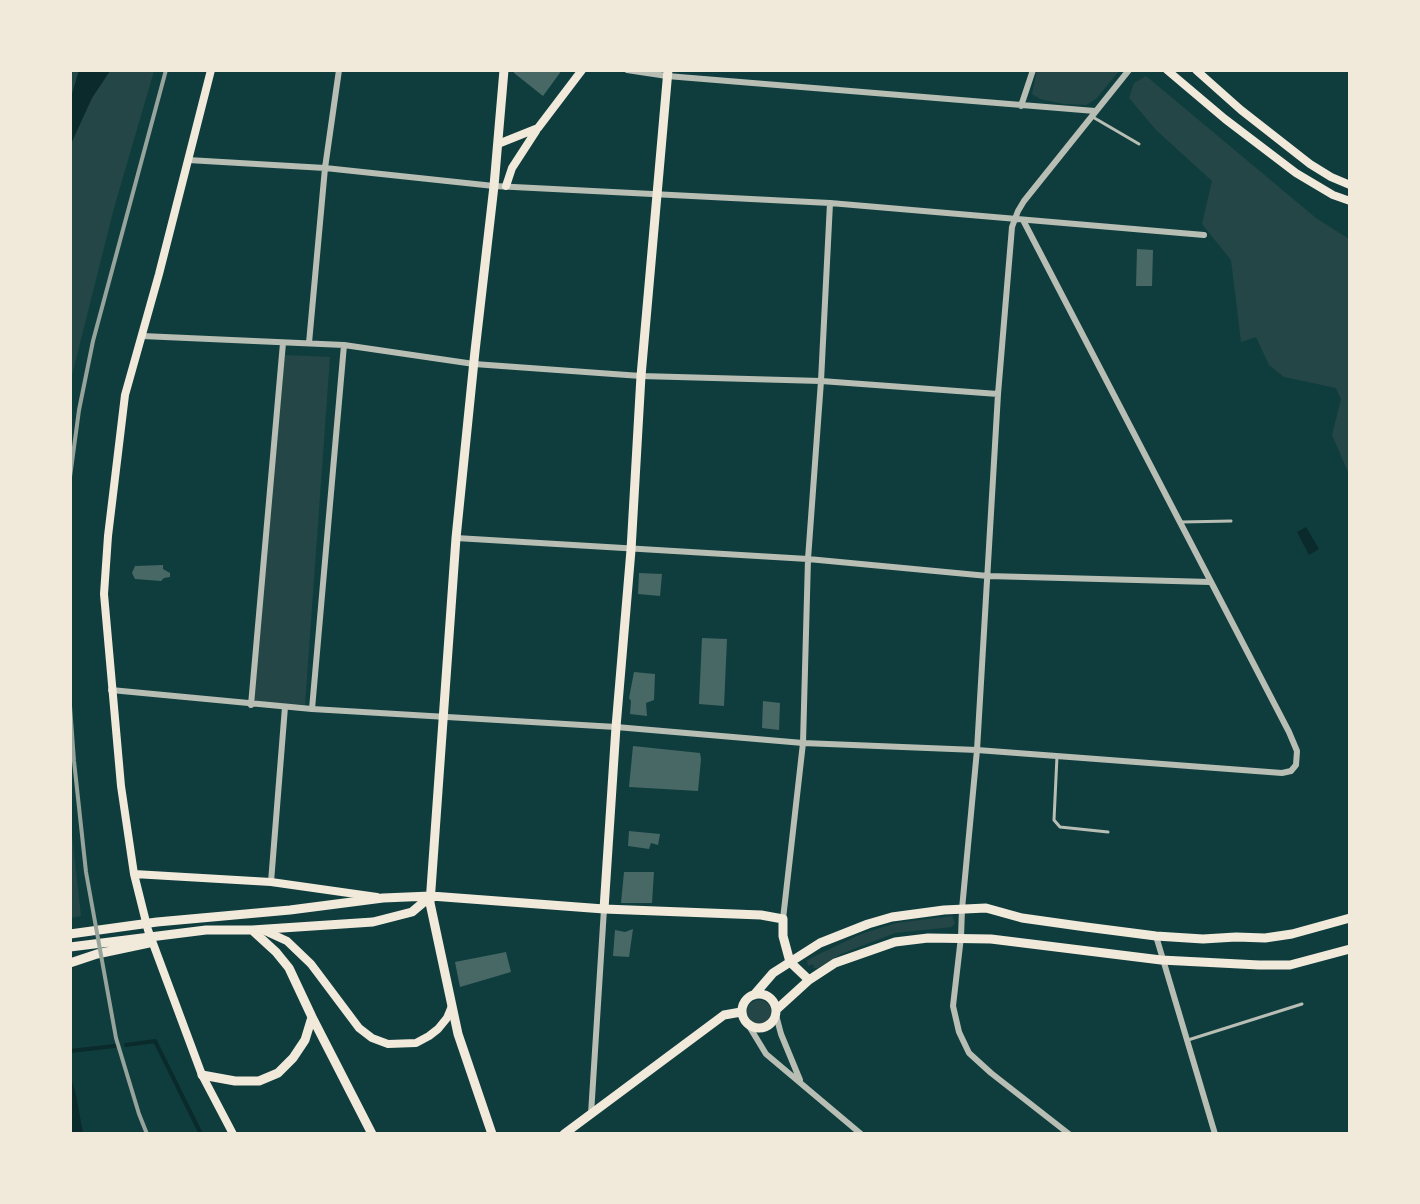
<!DOCTYPE html>
<html>
<head>
<meta charset="utf-8">
<style>
	body { margin:0 }
	#map { position:relative; width:1420px; height:1204px; overflow:hidden; background:#0f3d3e; font-family:"Exo 2",sans-serif }
	canvas { display:block }
	.frame { position:absolute; inset:0; border:72px solid #f1e9da; pointer-events:none }
</style>
</head>
<body>
<div id="map">
<canvas width="1420" height="1204"></canvas>
<div class="frame"></div>
</div>
<script>
const ctx = document.querySelector('canvas').getContext('2d');
ctx.lineJoin = 'round';
function fill(path, color) { ctx.fillStyle = color; ctx.fill(path, 'evenodd'); }
const toPath = rows => new Path2D(rows.map(r => 'M' + r).join(''));
function stroke(path, color, width, dash) { ctx.strokeStyle = color; ctx.lineWidth = width; ctx.lineCap = dash ? 'butt' : 'round'; ctx.setLineDash(dash || []); ctx.stroke(path); }
fill(toPath([
	[71,71,154,71,114,208,71,379],
	[1037,71,1037,70,1119,71,1096,99,1086,105,1064,104,1040,99,1032,94],
	[1146,76,1316,218,1349,239,1349,474,1332,435,1341,399,1336,388,1284,377,1269,365,1256,337,1241,342,1231,260,1202,224,1212,181,1156,130,1129,98,1134,83],
	[285,355,330,357,305,705,252,702],
	[71,825,81,916,71,918,70,918],
	[952,916,955,923,952,927,895,933,841,954,818,968,814,968,813,964,808,966,807,960,861,934,896,923],
	'747 1012a12 12 0 1 1 24 0a12 12 0 1 1-24 0Z'
]), '#244646');
fill(toPath([
	[79,70,110,71,92,98,71,144,71,97],
	[1306,527,1319,549,1309,555,1297,532],
	[70,1073,76,1095,83,1133,71,1133]
]), '#0a2a2b');
stroke(toPath([
	[126,1045,155,1041,201,1134],
	[70,1051,115,1046]
]), '#0a2a2b', 4);
fill(toPath([
	[514,70,562,70,543,96,514,73],
	[1137,249,1153,250,1152,286,1136,286],
	[163,565,163,569,170,573,170,577,164,578,161,581,135,579,132,573,135,566],
	[639,573,662,574,660,596,638,594],
	[702,638,727,639,724,706,699,704],
	[634,672,655,674,654,700,646,703,647,716,630,714,631,701,629,698],
	[763,701,780,703,779,730,762,728],
	[633,746,700,753,701,759,698,791,629,787],
	[629,831,660,834,658,845,651,843,649,849,628,846],
	[624,872,654,872,652,903,621,903],
	[633,929,629,957,613,956,615,930,625,932],
	[506,952,511,972,460,987,455,962]
]), '#486865');
stroke(toPath([
	[1091,116,1139,144],
	[1182,522,1231,521],
	[1057,756,1054,820,1060,827,1108,832],
	[1188,1040,1302,1004]
]), '#b8beb3', 3);
stroke(toPath([
	[627,70,667,76,1095,111],
	[1021,106,1033,70],
	[188,160,325,168,494,186,830,203,1204,235],
	[142,336,344,345,474,364,641,376,821,381,998,394],
	[309,343,325,168,339,70],
	[456,538,808,559,988,576,1210,582],
	[111,690,312,709,616,727,803,743,977,750,1282,773,1291,771,1296,765,1297,751,1289,732,1023,220],
	[251,705,283,343],
	[312,709,344,345],
	[271,882,285,707],
	[783,919,803,743,808,559,821,381,830,203],
	[1156,936,1215,1134],
	[776,1015,781,1034,800,1080],
	[749,1026,766,1054,861,1134],
	[591,1114,604,909],
	[1069,1134,991,1073,969,1053,959,1032,953,1006,961,937,962,909,977,750,998,394,1012,227,1018,211,1024,201,1129,70]
]), '#b8beb3', 6);
stroke(toPath([
	[211,70,159,274,125,395,108,536,104,594,121,786,134,874,148,930,202,1075,233,1134],
	[1167,70,1225,119,1296,173,1333,195,1350,201],
	[1196,70,1241,110,1310,164,1331,177,1350,185],
	[498,144,538,128,582,70],
	[506,186,512,168,536,131],
	[134,874,271,882,377,897],
	[263,930,287,941,311,964,359,1028,372,1038,388,1044,416,1043,429,1036,438,1029,447,1018,452,1006]
]), '#f1e9da', 8);
stroke(toPath([
	[604,909,616,727,631,550,641,376,668,70],
	[252,930,373,922,412,912,431,896],
	[70,934,157,922,290,910,383,898,431,896,604,909,761,915,783,919,783,936,790,962],
	[70,947,206,930,252,930,276,952,289,968,312,1017,372,1134],
	[790,962,809,980],
	[70,963,97,954,149,943],
	'742 1011a17 17 0 1 1 34 0a17 17 0 1 1-34 0Z',
	[754,995,773,973,820,943,868,924,892,917,944,910,986,908,1022,918,1086,927,1156,936,1203,939,1236,937,1265,938,1292,934,1350,918],
	[776,1010,809,980,835,963,895,942,928,938,991,939,1161,960,1259,965,1290,965,1350,949],
	[202,1075,235,1081,259,1081,278,1073,293,1058,305,1040,312,1017],
	[492,1134,458,1034,430,903,456,538,475,351,494,186,504,70],
	[564,1134,724,1015,741,1012]
]), '#f1e9da', 9);
stroke(toPath([
	[70,477,79,410,93,341,166,70],
	[70,706,74,761,86,872,116,1038,139,1114,147,1134]
]), '#97a49c', 4);
</script>
</body>
</html>
